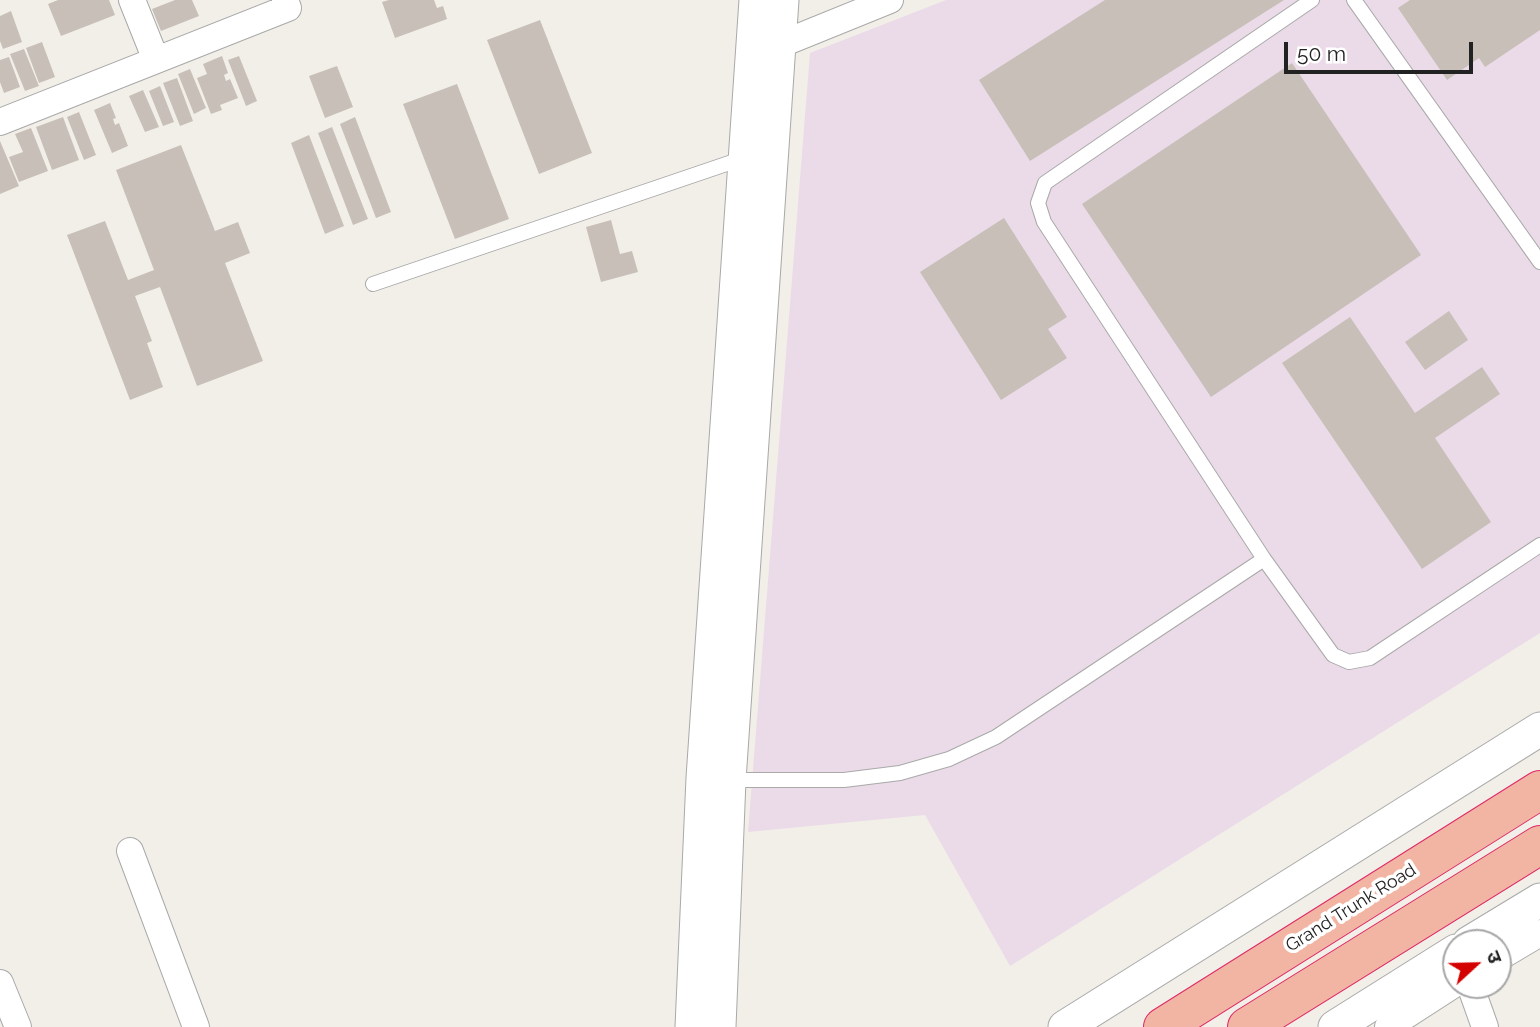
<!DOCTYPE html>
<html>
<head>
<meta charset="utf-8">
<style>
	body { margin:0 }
	#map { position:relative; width:1540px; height:1027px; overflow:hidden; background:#f2efe9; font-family:Raleway,"Noto Sans Devanagari",sans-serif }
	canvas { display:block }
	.north { position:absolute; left:1442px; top:929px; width:70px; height:70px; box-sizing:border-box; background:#fff; border:2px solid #a7a7a7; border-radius:50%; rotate:68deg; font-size:19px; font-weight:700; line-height:28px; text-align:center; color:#222 }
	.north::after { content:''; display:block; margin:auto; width:24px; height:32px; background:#d40000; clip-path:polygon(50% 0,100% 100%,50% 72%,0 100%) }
	.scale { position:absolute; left:1284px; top:42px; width:189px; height:32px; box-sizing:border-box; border:4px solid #222; border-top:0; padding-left:9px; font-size:21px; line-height:24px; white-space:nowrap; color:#222; -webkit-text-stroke:5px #fff; paint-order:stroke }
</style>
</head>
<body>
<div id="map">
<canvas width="1540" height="1027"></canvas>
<div class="north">उ</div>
<div class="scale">50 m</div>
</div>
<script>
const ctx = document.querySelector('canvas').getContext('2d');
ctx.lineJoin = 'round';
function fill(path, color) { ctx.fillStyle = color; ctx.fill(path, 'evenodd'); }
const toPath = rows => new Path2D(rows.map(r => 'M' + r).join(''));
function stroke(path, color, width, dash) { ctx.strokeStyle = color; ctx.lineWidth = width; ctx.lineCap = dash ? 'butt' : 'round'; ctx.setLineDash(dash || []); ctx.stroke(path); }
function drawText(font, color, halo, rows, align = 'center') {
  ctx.font = font + ' Raleway,sans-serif'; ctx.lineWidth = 7; ctx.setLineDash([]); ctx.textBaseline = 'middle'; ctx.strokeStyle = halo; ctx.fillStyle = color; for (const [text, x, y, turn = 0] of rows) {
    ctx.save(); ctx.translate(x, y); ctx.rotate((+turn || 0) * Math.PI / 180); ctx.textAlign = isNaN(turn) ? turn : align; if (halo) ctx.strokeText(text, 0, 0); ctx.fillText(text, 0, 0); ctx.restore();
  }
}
fill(toPath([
	[946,0,1540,0,1540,633,1010,966,925,815,748,832,810,53]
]), '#ebdbe8');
fill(toPath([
	[58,0,109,0,115,15,61,36,48,4],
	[175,0,192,0,199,16,161,31,152,9],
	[389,0,434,0,437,8,443,6,447,19,395,38,382,2],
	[1105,0,1284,0,1030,161,979,80],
	[1410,0,1540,0,1540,30,1485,67,1479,58,1447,80,1398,8],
	[11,11,22,42,3,49,0,41,0,16],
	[540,20,592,153,539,174,487,40],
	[42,42,55,77,39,83,26,48],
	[24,49,39,86,25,91,10,54],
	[222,56,228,73,224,75,226,81,230,79,238,98,220,105,222,110,211,114,197,78,207,74,203,64],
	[239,56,257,101,246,106,228,60],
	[9,57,20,87,4,93,0,82,0,60],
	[1292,63,1421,255,1211,397,1082,204],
	[337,66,353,107,325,118,309,76],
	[190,69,206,108,194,114,178,74],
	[177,78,193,121,180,126,163,83],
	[457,84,509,219,455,239,403,104],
	[160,86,174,122,163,126,149,91],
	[143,90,159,127,145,132,129,96],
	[110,103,116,118,113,119,115,125,119,123,128,146,112,153,94,110],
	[79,112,96,155,84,160,67,117],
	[63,117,79,160,52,170,36,127],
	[355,117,391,212,376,218,340,124],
	[332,127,368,219,353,225,318,133],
	[31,128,48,171,19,182,9,157,23,152,15,134],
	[309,135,344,226,325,234,291,143],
	[0,141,19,186,0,194],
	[181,145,215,231,238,222,250,253,225,263,263,361,197,386,160,287,135,296,152,341,147,343,163,387,130,400,67,235,105,221,128,280,154,270,116,170],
	[1004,218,1067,317,1048,329,1067,358,1001,400,920,272],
	[611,220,620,254,632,251,638,272,601,282,586,227],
	[1449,311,1468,340,1425,370,1405,342],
	[1350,317,1415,413,1482,367,1500,394,1435,438,1491,522,1422,569,1282,363]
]), '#c7bfb8');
const service = toPath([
	[1312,0,1045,183,1038,203,1044,222,1264,559,1333,655,1349,662,1370,658,1540,545],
	[1354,0,1540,262],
	[373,284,744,158],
	[729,780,844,780,900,773,949,759,996,737,1264,559]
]);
const minor = toPath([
	[132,0,156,60],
	[761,43,779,45,890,0],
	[0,122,288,8,285,0],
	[130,851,196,1027],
	[1498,958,1540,933],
	[0,983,18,1027],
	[1470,985,1485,1027],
	[1388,1027,1456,983]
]);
const tertiary = toPath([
	[1469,943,1540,900],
	[692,1027,703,778,756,0],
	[719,1027,729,780,782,0],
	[1065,1027,1540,729],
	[1335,1027,1456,951]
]);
const trunk = toPath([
	[1163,1027,1540,790],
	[1247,1027,1540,845]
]);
stroke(service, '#a9a9a9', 16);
stroke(minor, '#a9a9a9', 28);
stroke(tertiary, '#a9a9a9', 35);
stroke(trunk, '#dc2a67', 40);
stroke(service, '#fff', 14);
stroke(minor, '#fff', 26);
stroke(tertiary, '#fff', 33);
stroke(trunk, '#f2b4a3', 38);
drawText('18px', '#222', '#fff', [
	["Grand Trunk Road",1351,908,-32]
]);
</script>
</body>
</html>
